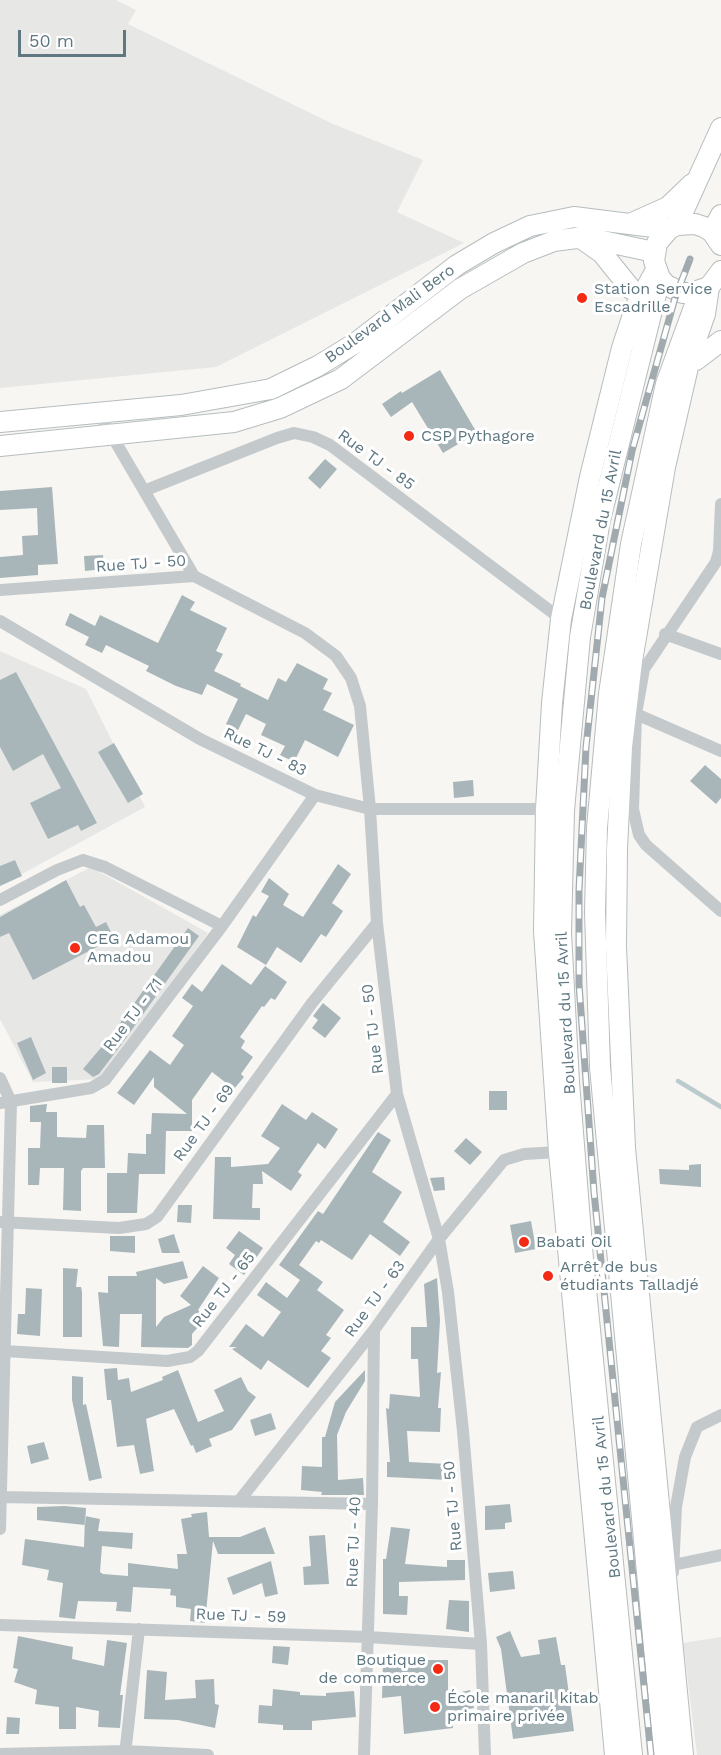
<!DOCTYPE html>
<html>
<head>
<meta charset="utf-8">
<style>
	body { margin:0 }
	#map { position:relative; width:721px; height:1755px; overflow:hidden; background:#f7f6f3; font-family:"Work Sans",sans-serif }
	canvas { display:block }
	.scale { position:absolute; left:18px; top:30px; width:108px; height:27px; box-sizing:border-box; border:3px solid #5e7781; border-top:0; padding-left:8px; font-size:18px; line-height:21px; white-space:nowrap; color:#5e7781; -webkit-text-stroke:4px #fff; paint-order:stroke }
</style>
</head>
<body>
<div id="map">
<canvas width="721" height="1755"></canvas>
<div class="scale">50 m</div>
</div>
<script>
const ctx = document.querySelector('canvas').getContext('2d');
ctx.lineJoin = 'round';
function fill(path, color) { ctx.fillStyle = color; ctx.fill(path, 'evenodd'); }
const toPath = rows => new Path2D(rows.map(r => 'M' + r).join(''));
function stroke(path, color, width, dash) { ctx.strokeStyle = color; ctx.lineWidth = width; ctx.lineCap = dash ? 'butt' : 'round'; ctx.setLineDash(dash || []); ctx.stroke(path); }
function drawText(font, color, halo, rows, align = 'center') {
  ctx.font = font + ' "Work Sans",sans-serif'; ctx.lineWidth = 6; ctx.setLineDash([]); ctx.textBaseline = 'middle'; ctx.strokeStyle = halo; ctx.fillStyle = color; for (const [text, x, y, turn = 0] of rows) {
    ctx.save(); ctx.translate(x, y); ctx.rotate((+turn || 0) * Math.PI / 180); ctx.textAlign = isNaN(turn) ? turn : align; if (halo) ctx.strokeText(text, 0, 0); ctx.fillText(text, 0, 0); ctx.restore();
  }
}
fill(toPath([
	[0,0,116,0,136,10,128,24,333,124,423,160,397,212,464,243,216,367,0,388],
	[0,651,86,689,145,807,0,886],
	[91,867,208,933,103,1079,33,1082,0,1019,0,915],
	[721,1637,721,1755,697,1755,683,1643]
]), '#e7e8e6');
stroke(toPath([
	[678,1081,721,1107]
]), '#bbcbcd', 4.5);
fill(toPath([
	[440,370,477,433,443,453,412,402,391,417,382,404,401,391,402,393],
	[325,459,337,469,320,489,308,478],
	[52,487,58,564,38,565,38,575,0,578,0,557,23,555,22,536,38,535,37,508,0,510,0,491],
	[103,555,104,569,85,571,84,556],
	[182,595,195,602,190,610,227,628,216,651,223,654,214,671,241,684,240,686,268,700,278,678,286,682,297,663,328,679,323,689,332,693,323,710,354,725,338,757,305,740,294,762,280,755,285,746,261,735,266,724,246,714,238,730,226,724,238,699,207,684,202,695,176,686,146,671,149,666,106,645,102,653,85,645,89,637,65,625,70,613,95,626,100,615,158,643],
	[16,672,97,823,81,831,78,825,48,839,30,803,61,788,43,754,13,771,0,747,0,680],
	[114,743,143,794,128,803,98,752],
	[705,765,721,779,721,798,716,804,690,781],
	[473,780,474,796,454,798,453,782],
	[15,860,22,876,0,886,0,866],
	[338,864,351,874,332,903,343,911,326,937,321,934,301,963,277,947,266,965,237,947,253,915,256,917,269,896,261,892,269,878,289,894,283,905,303,917],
	[66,880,80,907,84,905,96,927,106,922,114,938,33,980,9,933,0,937,0,917],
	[188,928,199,936,121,1045,99,1074,93,1077,83,1069,110,1037],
	[222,964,251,985,265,966,287,982,275,1000,271,998,264,1007,262,1006,240,1037,245,1041,241,1048,253,1057,241,1074,244,1077,234,1089,212,1072,192,1100,192,1131,166,1131,165,1174,139,1174,137,1213,107,1213,107,1173,127,1173,128,1153,146,1154,146,1134,151,1134,152,1113,187,1114,154,1087,154,1077,134,1105,117,1093,150,1050,170,1065,184,1045,172,1036,193,1006,182,998,192,984,202,992],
	[323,1003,341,1018,325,1038,312,1028,318,1020,313,1016],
	[31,1037,46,1073,33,1080,17,1043],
	[52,1067,67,1067,67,1083,52,1083],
	[489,1091,507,1091,507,1110,489,1110],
	[47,1104,46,1112,57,1112,57,1137,86,1138,87,1125,104,1125,105,1168,83,1168,81,1171,81,1211,63,1210,64,1168,40,1168,39,1185,28,1185,28,1148,40,1148,41,1122,30,1122,30,1106],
	[282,1104,306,1120,312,1112,338,1129,325,1149,318,1143,298,1172,302,1175,291,1191,262,1171,263,1184,253,1184,252,1208,260,1208,260,1220,213,1219,215,1157,231,1157,231,1167,268,1164,280,1148,261,1136],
	[378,1132,391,1140,372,1172,402,1192,383,1222,410,1242,400,1256,370,1234,352,1260,321,1240,319,1243,316,1241,299,1265,323,1282,317,1290,344,1310,326,1335,331,1338,321,1351,331,1358,308,1388,268,1360,261,1370,232,1349,237,1347,229,1347,246,1324,263,1337,281,1312,257,1295,266,1282,287,1298,300,1280,279,1265,318,1211,323,1214],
	[466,1138,482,1152,470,1165,454,1151],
	[701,1164,701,1187,660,1184,659,1169,689,1170,689,1165],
	[444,1177,445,1190,434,1191,430,1178],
	[178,1205,192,1205,191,1223,177,1222],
	[531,1221,536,1249,515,1253,510,1225],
	[239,1231,263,1248,244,1275,229,1264,235,1255,226,1248],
	[174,1234,180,1253,162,1253,158,1239],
	[110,1236,135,1236,135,1253,110,1251],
	[183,1261,188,1278,164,1284,156,1278,156,1327,164,1317,191,1305,180,1296,203,1266,219,1278,198,1310,207,1317,192,1334,192,1345,188,1348,141,1347,142,1314,120,1314,119,1347,103,1346,98,1292,108,1293,108,1276,137,1276,136,1272],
	[63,1268,78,1269,76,1287,81,1287,82,1292,82,1337,63,1337],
	[437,1278,440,1320,437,1373,441,1372,438,1408,441,1408,440,1432,407,1431,409,1462,448,1464,449,1480,387,1477,387,1462,390,1462,386,1408,389,1409,390,1394,420,1397,418,1359,411,1359,411,1327,427,1327,424,1284],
	[26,1288,42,1289,40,1336,17,1334,18,1314,25,1314],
	[117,1368,118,1380,129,1378,131,1392,163,1380,162,1377,178,1370,198,1422,224,1411,214,1390,241,1377,248,1391,256,1397,232,1430,209,1439,212,1446,196,1453,193,1445,191,1446,174,1409,146,1419,154,1471,140,1474,134,1445,117,1447,111,1400,107,1400,104,1369],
	[365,1370,365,1381,346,1412,337,1435,338,1480,363,1478,364,1495,321,1495,322,1492,301,1490,302,1466,322,1467,322,1437,325,1437,335,1402],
	[72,1376,83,1377,83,1405,86,1404,102,1478,89,1481,72,1400],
	[271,1413,276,1429,255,1436,250,1420],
	[44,1442,49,1459,31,1464,27,1446],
	[510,1504,512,1522,505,1523,505,1529,485,1530,485,1506],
	[65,1506,86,1508,85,1525,37,1520,37,1507],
	[207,1512,209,1537,240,1537,265,1527,275,1554,218,1554,213,1541,205,1623,190,1621,191,1609,176,1607,176,1596,170,1595,171,1589,133,1587,131,1612,116,1611,117,1602,78,1601,75,1619,59,1617,63,1583,47,1580,49,1570,22,1565,25,1539,84,1547,85,1516,100,1519,98,1531,133,1533,132,1549,102,1546,100,1572,103,1574,128,1576,128,1563,178,1569,177,1554,187,1554,181,1519,192,1517,191,1514],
	[391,1527,410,1529,405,1564,447,1567,447,1560,465,1560,465,1580,399,1582,399,1596,408,1596,407,1615,383,1614,383,1559,386,1559],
	[325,1535,329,1584,304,1585,303,1567,311,1566,309,1536],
	[271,1561,278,1594,265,1597,262,1583,233,1595,227,1578],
	[513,1571,515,1589,490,1592,488,1573],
	[449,1600,469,1601,469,1632,446,1629],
	[510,1631,521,1657,540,1654,538,1640,556,1637,561,1665,565,1665,574,1731,513,1739,501,1649,496,1637],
	[18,1636,73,1647,72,1659,104,1666,107,1640,127,1643,120,1695,123,1695,120,1728,98,1727,99,1711,76,1707,76,1729,59,1729,59,1707,35,1704,37,1690,14,1682,18,1669,13,1668],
	[273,1646,290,1647,288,1665,272,1663],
	[414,1660,448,1660,448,1695,470,1690,474,1708,451,1713,453,1728,404,1734,401,1696,382,1698,383,1662,414,1665],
	[147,1670,167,1672,165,1700,196,1698,195,1680,214,1679,215,1704,219,1705,215,1728,178,1720,144,1719],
	[273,1689,300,1692,300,1695,326,1696,326,1693,354,1691,356,1717,312,1721,312,1730,283,1730,283,1725,258,1723,259,1705,272,1706],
	[7,1717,20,1718,19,1734,6,1734]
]), '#a9b6b9');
const primary = toPath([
	[582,239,602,253,631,289],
	[696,360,721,341],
	[0,422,181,405,271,389,318,366,357,342,457,265,494,243,530,226,574,217,669,229],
	[0,446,234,422,280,408,341,379,460,289,523,253,554,241,584,237,654,252],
	[615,1755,559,1152,544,931,546,809,552,703,561,619,590,477,622,348,636,306,656,270],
	[683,1755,625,1148,616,947,617,849,622,747,632,661,665,467,691,354,705,314,709,287]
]);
const trunk = toPath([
	[630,224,668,207,692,184],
	[677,225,721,128],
	[712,232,721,215],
	[721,245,712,232,704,227,695,224,677,225,669,229,657,243,654,261,660,278,666,285,683,293,691,293,709,287,721,271],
	[632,1755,583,1259,569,1082,561,933,564,810,580,637,600,520,660,278],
	[664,1755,600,1067,595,912,597,828,609,694,631,544,666,384,700,291]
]);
stroke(primary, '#b6bdbf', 22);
stroke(trunk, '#b6bbbd', 22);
stroke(toPath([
	[98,412,194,576],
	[146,490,277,438,294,433,313,437,330,445,561,619],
	[721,504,719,551,716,562,644,669,636,714,633,809,639,835,646,845,721,911],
	[0,590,194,576,305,633,336,656,351,678,360,706,370,809,377,923,397,1094,439,1239,448,1292,463,1431,481,1644,485,1755],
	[0,621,200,739,315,795,370,809,546,809],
	[665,634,721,654],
	[636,714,721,751],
	[0,900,57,870,83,860,105,867,222,926],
	[0,1078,11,1102,0,1529],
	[0,1103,91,1088,105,1080,222,926,315,795],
	[0,1222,119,1228,146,1224,157,1217,312,1003,377,923],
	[5,1351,167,1361,190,1357,198,1351,397,1094],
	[0,1497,372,1504],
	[239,1501,374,1330,439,1239,504,1160,524,1154,559,1152],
	[673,1565,721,1555],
	[673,1572,676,1507,685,1457,697,1427,721,1415],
	[0,1625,368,1637,481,1644],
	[0,1754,125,1751,208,1755],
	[125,1755,139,1629],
	[364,1755,372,1504,374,1330]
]), '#c4c9cc', 12);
stroke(primary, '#fff', 20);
stroke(trunk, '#fff', 20);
const rail = toPath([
	[651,1755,594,1192,579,984,579,890,586,747,602,598,632,451,675,298,690,259]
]);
stroke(rail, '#a1abaf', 7);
stroke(rail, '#fff', 4.5, [14]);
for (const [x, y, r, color] of [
	[582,298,6,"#f42a15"],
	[409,436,6,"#f42a15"],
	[75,948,6,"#f42a15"],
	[524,1242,6,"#f42a15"],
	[548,1276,6,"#f42a15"],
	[438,1669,6,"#f42a15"],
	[435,1707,6,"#f42a15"]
]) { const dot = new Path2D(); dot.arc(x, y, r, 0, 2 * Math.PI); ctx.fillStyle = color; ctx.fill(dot); stroke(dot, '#fff', 2); }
drawText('16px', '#5e7781', '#fff', [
	["Station Service",594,289],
	["Escadrille",594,307],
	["CSP Pythagore",421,436],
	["CEG Adamou",87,939],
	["Amadou",87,957],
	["Babati Oil",536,1242],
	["Arrêt de bus",560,1267],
	["étudiants Talladjé",560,1285],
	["Boutique",426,1660,"right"],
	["de commerce",426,1678,"right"],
	["École manaril kitab",447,1698],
	["primaire privée",447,1716]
], 'left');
drawText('16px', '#5e7781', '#fff', [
	["Boulevard Mali Bero",390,314,-36],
	["Rue TJ - 85",376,460,36],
	["Boulevard du 15 Avril",601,530,-79],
	["Rue TJ - 50",141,564,-4],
	["Rue TJ - 83",265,752,26],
	["Boulevard du 15 Avril",566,1013,-93],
	["Rue TJ - 71",133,1015,-53],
	["Rue TJ - 50",373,1029,-97],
	["Rue TJ - 69",204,1123,-54],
	["Rue TJ - 65",224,1290,-52],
	["Rue TJ - 63",375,1299,-54],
	["Boulevard du 15 Avril",607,1497,-96],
	["Rue TJ - 50",453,1506,-95],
	["Rue TJ - 40",354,1542,-88],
	["Rue TJ - 59",241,1616,2]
]);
</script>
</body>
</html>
